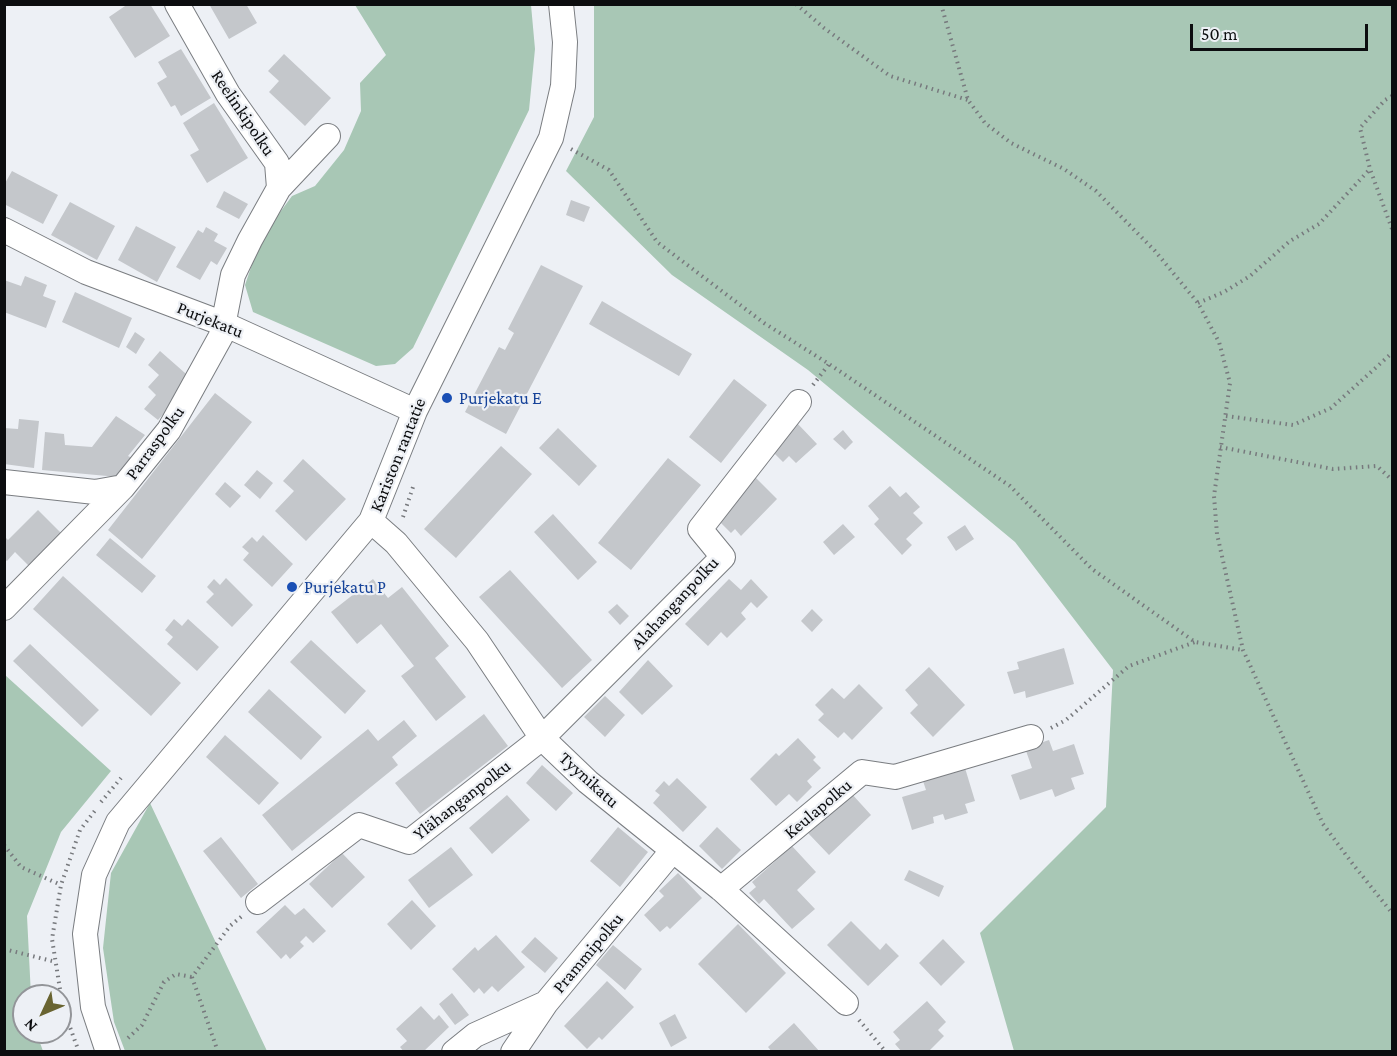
<!DOCTYPE html>
<html>
<head>
<meta charset="utf-8">
<style>
	body { margin:0 }
	#map { position:relative; width:1397px; height:1056px; overflow:hidden; background:#edf0f5; font-family:"Crimson Pro",serif }
	canvas { display:block }
	.frame { position:absolute; inset:0; border:6px solid #0c0d0f; pointer-events:none }
	.north { position:absolute; left:12px; top:984px; width:60px; height:60px; box-sizing:border-box; background:#edf0f5; border:2px solid #939599; border-radius:50%; rotate:226deg; font-size:16px; font-weight:700; line-height:24px; text-align:center; color:#0c0d0f }
	.north::after { content:''; display:block; margin:auto; width:21px; height:27px; background:#696431; clip-path:polygon(50% 0,100% 100%,50% 72%,0 100%) }
	.scale { position:absolute; left:1190px; top:24px; width:178px; height:27px; box-sizing:border-box; border:3px solid #0c0d0f; border-top:0; padding-left:8px; font-size:18px; line-height:21px; white-space:nowrap; color:#0c0d0f; -webkit-text-stroke:4px #edf0f5; paint-order:stroke }
</style>
</head>
<body>
<div id="map">
<canvas width="1397" height="1056"></canvas>
<div class="frame"></div>
<div class="north">N</div>
<div class="scale">50 m</div>
</div>
<script>
const ctx = document.querySelector('canvas').getContext('2d');
ctx.lineJoin = 'round';
function fill(path, color) { ctx.fillStyle = color; ctx.fill(path, 'evenodd'); }
const toPath = rows => new Path2D(rows.map(r => 'M' + r).join(''));
function stroke(path, color, width, dash) { ctx.strokeStyle = color; ctx.lineWidth = width; ctx.lineCap = dash ? 'butt' : 'round'; ctx.setLineDash(dash || []); ctx.stroke(path); }
function drawText(font, color, halo, rows, align = 'center') {
  ctx.font = font + ' "Crimson Pro",serif'; ctx.lineWidth = 4.5; ctx.setLineDash([]); ctx.textBaseline = 'middle'; ctx.strokeStyle = halo; ctx.fillStyle = color; for (const [text, x, y, turn = 0] of rows) {
    ctx.save(); ctx.translate(x, y); ctx.rotate((+turn || 0) * Math.PI / 180); ctx.textAlign = isNaN(turn) ? turn : align; if (halo) ctx.strokeText(text, 0, 0); ctx.fillText(text, 0, 0); ctx.restore();
  }
}
fill(toPath([
	[355,5,531,5,535,49,529,110,413,348,395,364,376,366,253,312,245,285,261,238,292,196,315,186,344,150,361,111,360,83,386,55],
	[594,5,1392,5,1392,1051,1014,1051,980,933,1106,807,1113,670,1015,542,808,370,672,275,566,171,594,117],
	[5,675,111,771,61,832,27,916,31,996,24,996,24,1032,36,1032,43,1051,5,1051],
	[150,803,267,1051,125,1051,114,1022,103,948,111,873]
]), '#a8c7b5');
fill(toPath([
	[128,4,150,4,170,36,135,58,109,17],
	[209,4,246,4,257,23,229,39],
	[181,49,211,98,181,116,175,105,171,107,157,83,167,77,158,62],
	[284,54,331,98,305,126,269,92,279,81,268,71],
	[214,103,248,158,207,183,190,155,199,150,183,123],
	[12,171,58,195,43,224,4,204,4,185],
	[224,191,248,204,239,219,216,207],
	[571,200,590,207,584,222,566,215],
	[70,202,115,226,97,260,51,235],
	[136,226,176,247,157,282,118,260],
	[206,227,218,234,214,241,227,248,217,265,211,261,200,280,176,267,198,230,203,233],
	[541,265,583,286,506,434,465,412,499,347,505,350,514,333,508,329],
	[25,276,47,285,43,296,56,301,46,328,4,312,4,280,21,286],
	[75,292,132,318,119,348,62,322],
	[602,301,692,354,679,376,589,324],
	[135,332,145,339,136,354,126,347],
	[160,351,193,380,158,420,144,409,156,395,148,387,159,375,148,365],
	[734,379,767,405,721,463,689,437],
	[215,393,252,422,142,559,108,530],
	[116,416,145,435,128,456,132,458,118,477,42,470,45,432,64,434,65,445,92,447],
	[19,419,39,421,34,468,4,464,4,428,18,429],
	[797,423,817,444,796,463,789,456,783,462,770,449],
	[558,428,597,466,579,486,539,448],
	[843,430,853,442,845,450,833,439],
	[501,446,532,474,456,558,424,529],
	[668,458,701,485,631,570,598,543],
	[303,459,346,499,306,541,275,511,294,491,283,481],
	[257,470,273,483,260,499,244,485],
	[753,475,777,499,741,536,735,529,731,533,718,520,738,500,733,494],
	[225,482,241,496,230,508,215,494],
	[890,486,900,497,906,492,920,507,913,513,923,523,906,539,912,545,902,555,874,524,879,519,868,506],
	[38,510,61,533,29,566,15,552,7,561,4,559,4,536,8,540],
	[553,514,597,562,578,580,534,532],
	[843,524,855,537,834,555,823,542],
	[965,525,974,539,956,551,947,537],
	[263,535,293,564,272,587,243,560,249,553,242,547,252,537,257,542],
	[110,538,156,576,142,593,96,555],
	[510,570,592,660,562,688,479,597],
	[63,576,181,683,151,716,33,609],
	[226,578,253,605,232,627,206,602,214,594,207,587,214,579,220,585],
	[373,579,388,598,402,587,449,646,435,658,466,697,436,721,401,676,414,666,381,624,357,644,331,612],
	[729,579,741,590,751,579,768,597,757,608,751,602,741,613,746,619,727,638,721,632,708,646,685,624],
	[617,604,629,616,620,625,608,612],
	[812,609,823,620,812,632,801,621],
	[174,619,182,626,188,619,219,647,197,671,167,644,173,637,165,630],
	[311,640,366,691,345,714,290,662],
	[30,644,99,710,82,727,13,661],
	[1064,648,1074,684,1026,698,1025,691,1014,694,1007,672,1019,669,1017,662],
	[648,660,673,686,642,715,619,692],
	[929,667,965,705,933,737,910,713,918,705,905,690],
	[859,684,883,708,852,740,844,732,838,738,818,720,824,714,815,705,832,688,844,699],
	[269,689,322,737,301,760,248,712],
	[605,696,625,715,605,737,584,717],
	[484,714,508,746,420,814,395,783],
	[404,720,417,736,392,757,398,765,292,851,262,815,368,729,378,741],
	[225,735,279,783,259,805,206,757],
	[798,738,816,757,813,760,821,768,807,781,812,787,797,802,789,794,776,806,750,779,776,753,779,756],
	[1049,740,1053,751,1074,744,1084,774,1071,778,1075,789,1055,797,1052,789,1020,800,1011,775,1032,768,1025,748],
	[542,765,573,793,556,811,526,783],
	[965,768,975,801,965,804,968,813,945,820,943,814,933,817,934,823,912,830,902,797,926,790,923,781],
	[677,778,707,807,683,832,653,803,660,795,655,791,664,781,669,786],
	[851,793,871,815,829,855,808,833],
	[507,795,530,820,492,854,469,828],
	[618,827,648,852,620,887,590,861],
	[717,827,741,850,722,869,699,846],
	[221,837,258,884,241,898,203,851],
	[792,846,816,872,797,890,815,909,792,929,764,899,759,904,749,893,756,887,752,882],
	[451,847,473,875,429,908,408,880],
	[342,853,365,877,332,908,309,884],
	[909,870,944,886,939,897,904,880],
	[678,873,702,898,670,929,667,926,660,932,644,915,664,896,659,891],
	[412,900,436,926,411,950,387,924],
	[285,905,295,915,304,908,326,931,313,943,306,936,300,942,304,946,290,959,286,954,281,959,256,932],
	[851,921,880,950,886,943,899,956,868,986,827,945],
	[738,924,786,973,746,1013,698,964],
	[496,935,525,967,498,992,492,986,484,994,479,988,474,993,452,969,475,947,478,951],
	[535,937,558,958,545,973,521,952],
	[943,939,965,962,941,986,919,963],
	[613,945,642,969,625,990,596,965],
	[607,981,634,1007,602,1040,599,1037,587,1049,564,1026],
	[452,993,469,1015,455,1025,439,1004],
	[927,1001,946,1022,938,1030,944,1036,928,1052,902,1052,895,1044,900,1040,893,1032],
	[421,1006,434,1020,439,1015,449,1027,423,1052,404,1052,400,1047,407,1041,396,1029],
	[675,1014,687,1038,671,1047,659,1023],
	[794,1023,820,1052,772,1052,768,1047]
]), '#c4c7cb');
const minor = toPath([
	[279,188,328,136],
	[4,230,86,272,224,324,415,411],
	[4,482,95,492,123,487,169,430,221,336,233,275,250,240,279,188,277,163,228,94,177,4],
	[371,521,396,543,477,641,542,738,588,782,721,889,846,1003],
	[4,608,123,487],
	[721,889,862,772,895,777,1031,737],
	[258,902,359,825,409,842,542,738,723,557,700,529,799,402],
	[108,1052,93,1007,85,934,94,875,118,822,371,521,415,411,551,138,563,86,565,42,561,4],
	[454,1052,475,1035,546,1003,673,850],
	[513,1052,546,1003]
]);
stroke(minor, '#7a7d81', 26);
stroke(toPath([
	[796,4,824,28,890,76,968,100],
	[941,4,968,100,985,123,1011,143,1064,169,1096,191,1155,251,1198,303,1219,342,1230,383,1214,496,1217,534,1243,650,1323,824,1352,863,1392,913],
	[1392,96,1385,100,1360,128,1370,169,1392,229],
	[571,149,609,170,657,242,764,323,829,364,1010,486,1092,569,1195,642,1243,650],
	[1198,303,1224,292,1250,276,1290,241,1319,224,1370,169],
	[813,385,829,364],
	[1226,416,1293,425,1331,408,1392,353],
	[1220,447,1333,469,1377,466,1392,480],
	[403,517,414,484],
	[1051,728,1066,720,1129,666,1195,642],
	[101,802,121,778],
	[4,845,21,867,61,885],
	[4,949,56,962],
	[859,1020,886,1052],
	[128,1038,142,1025,164,982,176,974,192,977],
	[79,1052,63,1008,52,939,61,885,80,830,97,808],
	[218,1052,192,977,230,926,242,916]
]), '#77797d', 4, [1.5, 4.5]);
stroke(minor, '#fff', 24);
for (const [x, y, r, color] of [
	[447,398,6,"#1a4fb4"],
	[292,587,6,"#1a4fb4"]
]) { const dot = new Path2D(); dot.arc(x, y, r, 0, 2 * Math.PI); ctx.fillStyle = color; ctx.fill(dot); stroke(dot, '#edf0f5', 2); }
drawText('18px', '#0c0d0f', '#edf0f5', [
	["Reelinkipolku",243,113,56],
	["Purjekatu",210,320,22],
	["Parraspolku",155,443,-54],
	["Kariston rantatie",398,455,-68],
	["Alahanganpolku",675,603,-47],
	["Tyynikatu",589,780,42],
	["Ylähanganpolku",462,800,-38],
	["Keulapolku",818,809,-40],
	["Prammipolku",588,953,-50]
]);
drawText('18px', '#164399', '#edf0f5', [
	["Purjekatu E",459,398],
	["Purjekatu P",304,587]
], 'left');
</script>
</body>
</html>
